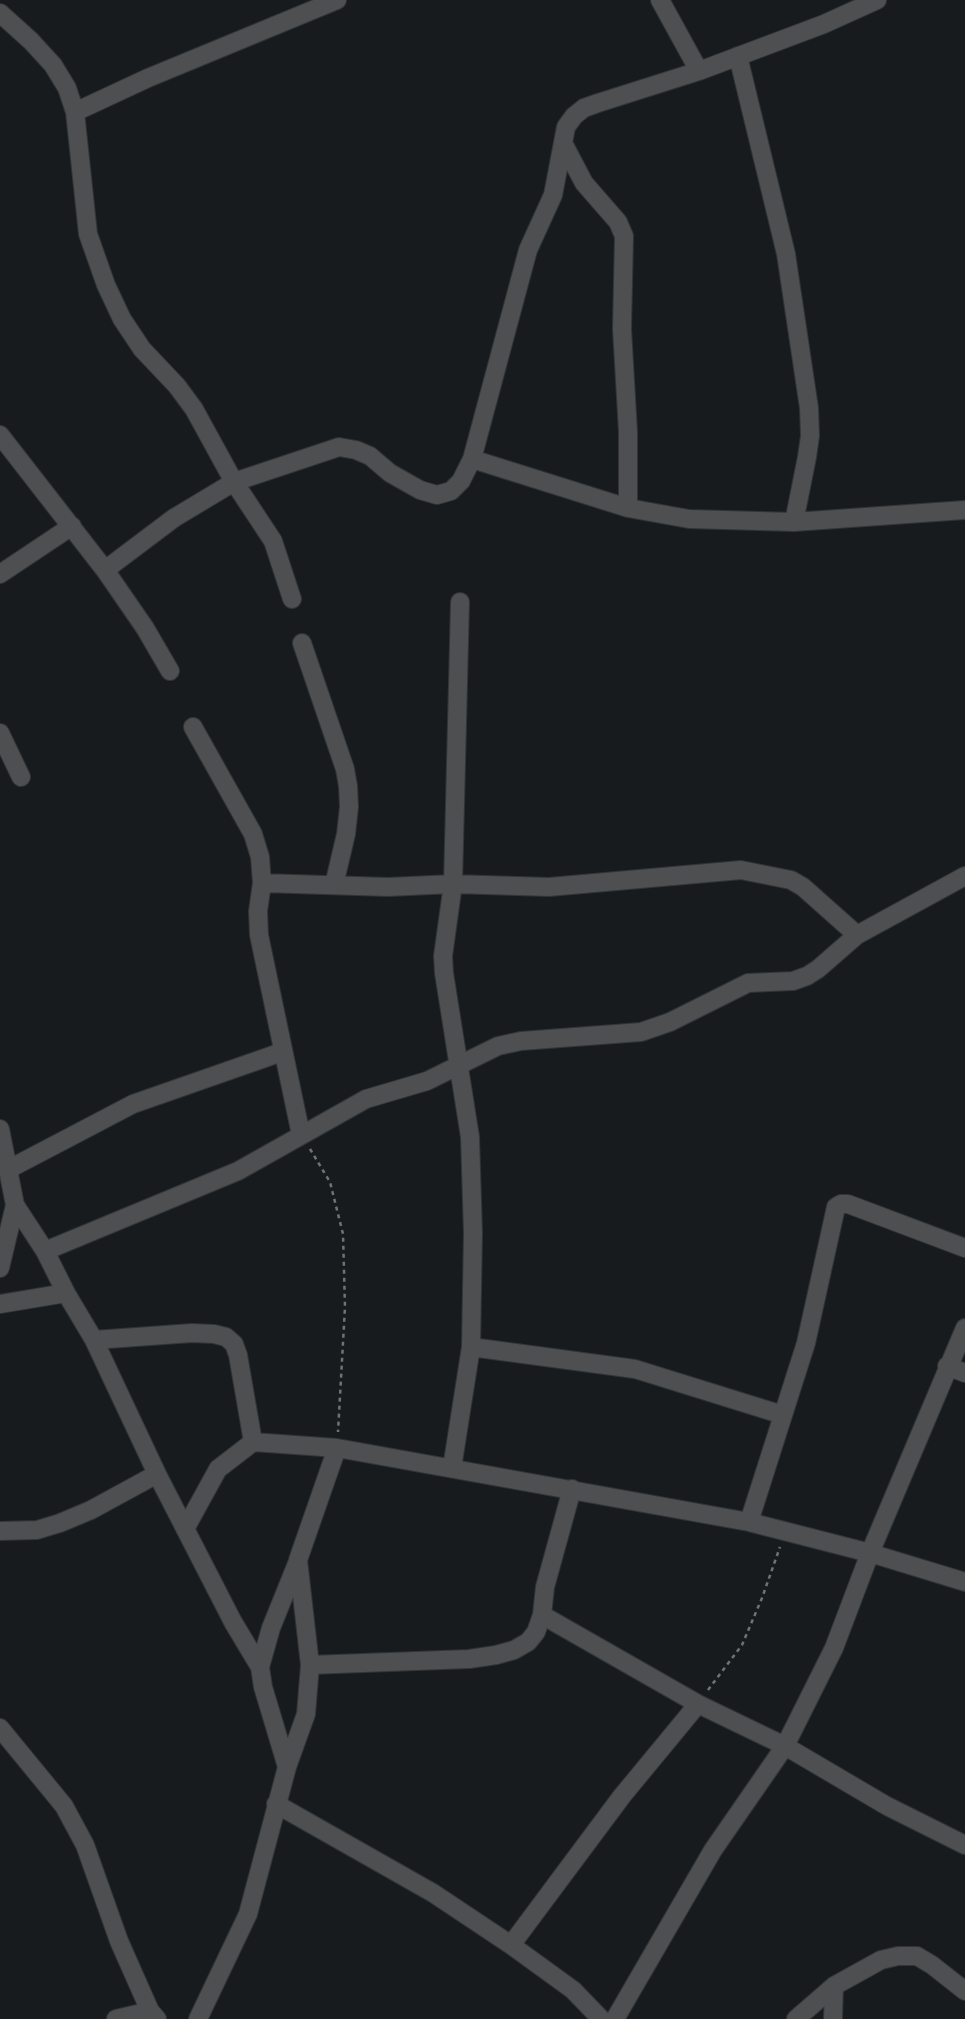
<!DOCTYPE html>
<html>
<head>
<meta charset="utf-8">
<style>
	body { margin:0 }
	canvas { display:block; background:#171b1e }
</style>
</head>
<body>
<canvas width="965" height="2019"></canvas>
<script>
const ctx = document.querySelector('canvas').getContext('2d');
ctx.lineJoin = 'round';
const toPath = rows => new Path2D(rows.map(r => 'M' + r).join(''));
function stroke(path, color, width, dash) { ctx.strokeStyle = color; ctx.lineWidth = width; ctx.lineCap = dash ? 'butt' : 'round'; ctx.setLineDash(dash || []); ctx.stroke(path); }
const street = toPath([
	[660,0,699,71],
	[0,13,31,41,53,65,67,88,75,112,88,234,106,285,122,319,142,349,177,386,194,409,234,482,273,541,292,599],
	[738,56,786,254,809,408,810,436,807,457,794,522],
	[75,112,148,78,337,0],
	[563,143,584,183,618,222,624,236,622,329,628,432,628,508],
	[0,435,105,570,145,628,170,671],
	[472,459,628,508,689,519,794,522,965,510],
	[105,570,174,518,234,482,339,447,356,450,370,456,390,473,420,490,437,495,451,491,461,481,472,459,528,250,553,195,566,127,574,116,584,108,598,103,699,71,824,24,877,0],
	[0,574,72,526],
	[302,643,345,769,348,786,349,807,346,834,334,885],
	[193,727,253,834,260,857,262,883,258,911,259,935,301,1135],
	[0,733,21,777],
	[262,883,388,887,453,884,549,887,741,870,791,880,803,887,857,935],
	[0,1129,15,1205,45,1251,66,1293,94,1340,157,1474,233,1622,260,1667,263,1687,287,1767],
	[9,1169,133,1104,282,1052],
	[45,1251,238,1171,366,1099,427,1081,498,1046,521,1041,641,1032,670,1022,748,983,793,981,807,976,818,969,857,935,965,876],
	[0,1268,15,1205],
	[0,1304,66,1293],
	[94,1340,192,1333,214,1334,226,1337,234,1344,238,1355,253,1442,218,1469,185,1529],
	[471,1347,635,1369,783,1415],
	[947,1366,965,1373],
	[253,1442,337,1448,749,1522,870,1553,965,1582],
	[452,1468,471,1347,473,1233,470,1137,444,973,443,956,453,884,460,602],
	[749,1522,806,1343,836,1207,841,1204,848,1204,965,1248],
	[0,1531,37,1530,60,1523,91,1510,157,1474],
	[542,1615,698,1704,785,1746,887,1806,965,1845],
	[310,1665,469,1659,496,1655,514,1650,528,1642,536,1632,542,1615,545,1587,572,1489],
	[260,1667,271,1628,298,1561],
	[0,1728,64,1806,85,1845,119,1941,150,2011,157,2019],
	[276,1804,433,1893,511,1945,573,1990,601,2019],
	[511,1945,622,1796,698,1704],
	[116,2019,150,2011],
	[198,2019,248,1914,287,1767,306,1714,310,1665,298,1560,337,1448],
	[615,2019,713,1850,785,1746,834,1648,870,1553,965,1328],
	[796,2019,834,1986,881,1960,898,1956,917,1956,932,1965,965,1991],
	[833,2019,834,1986]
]);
stroke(street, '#313538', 20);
stroke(toPath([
	[310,1149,330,1182,343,1234,345,1307,338,1432],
	[708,1690,742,1645,762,1598,780,1547]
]), '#6f7376', 2.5, [4, 4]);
stroke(street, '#4d4f51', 18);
</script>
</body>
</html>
